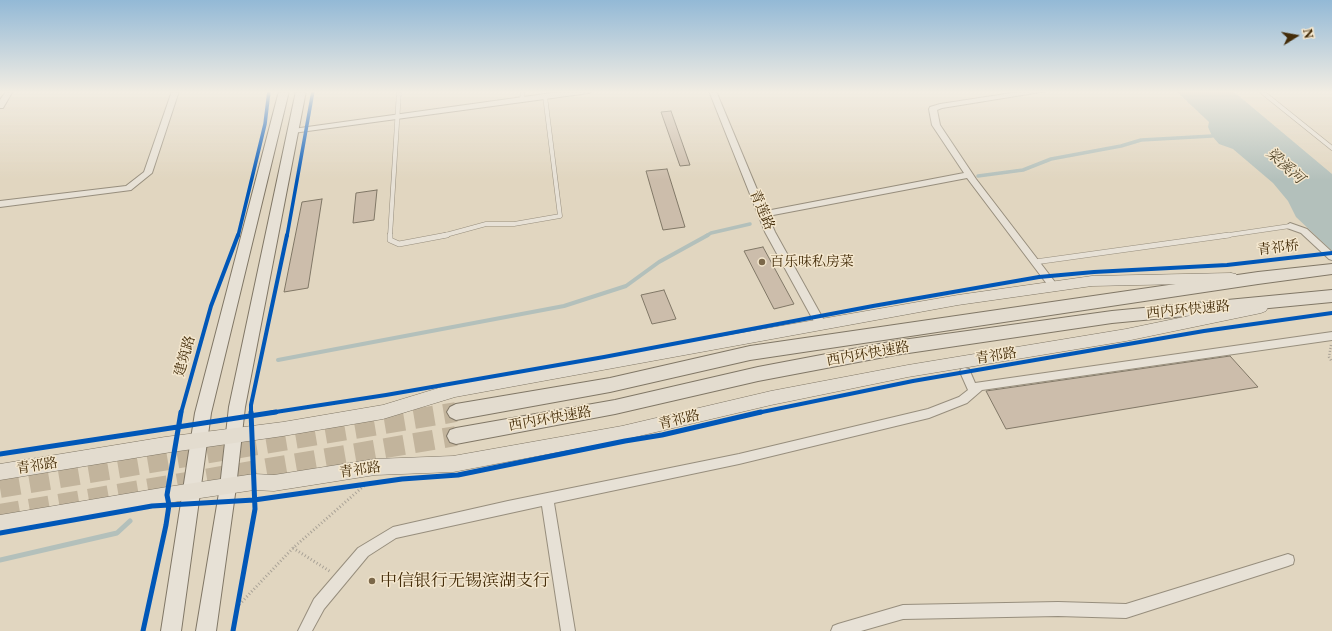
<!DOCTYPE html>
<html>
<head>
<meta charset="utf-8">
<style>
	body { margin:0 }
	#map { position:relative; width:1332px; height:631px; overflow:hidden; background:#e1d6c0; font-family:"Libre Caslon Text",serif }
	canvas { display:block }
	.north { position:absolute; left:1276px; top:16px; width:40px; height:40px; -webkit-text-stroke:3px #f4e7ce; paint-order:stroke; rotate:79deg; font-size:11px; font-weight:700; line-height:16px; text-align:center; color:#442d0a }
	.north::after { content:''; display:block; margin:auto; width:14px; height:18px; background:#442d0a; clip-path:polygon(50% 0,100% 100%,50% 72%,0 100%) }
</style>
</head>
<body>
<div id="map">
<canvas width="1332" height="631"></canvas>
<div class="north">N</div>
</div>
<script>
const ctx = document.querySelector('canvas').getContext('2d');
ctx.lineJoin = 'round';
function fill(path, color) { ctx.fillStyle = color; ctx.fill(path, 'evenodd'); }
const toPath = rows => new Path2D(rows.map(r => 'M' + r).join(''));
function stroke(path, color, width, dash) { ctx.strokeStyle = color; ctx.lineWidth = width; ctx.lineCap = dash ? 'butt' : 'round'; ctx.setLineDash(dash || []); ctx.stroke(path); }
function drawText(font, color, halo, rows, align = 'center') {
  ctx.font = font + ' "Libre Caslon Text","Noto Serif SC",serif'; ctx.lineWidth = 3; ctx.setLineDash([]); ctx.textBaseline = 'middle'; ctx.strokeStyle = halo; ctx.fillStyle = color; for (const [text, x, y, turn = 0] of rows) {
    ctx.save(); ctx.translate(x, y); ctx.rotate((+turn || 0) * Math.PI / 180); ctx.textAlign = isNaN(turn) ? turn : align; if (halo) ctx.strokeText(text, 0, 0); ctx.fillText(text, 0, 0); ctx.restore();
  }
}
fill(toPath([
	[1176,91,1233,91,1332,174,1332,251,1296,217,1288,201,1273,183,1233,149,1219,144,1212,136,1208,127,1209,122]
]), '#b3c0bb');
stroke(toPath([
	[978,176,1023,170,1051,159,1121,146,1141,140,1212,136],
	[706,236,711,233,750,224]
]), '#b3c0bb', 3.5);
stroke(toPath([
	[278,360,564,306,626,286,659,262,708,235]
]), '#b3c0bb', 4);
stroke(toPath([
	[0,560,117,533,130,521]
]), '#b3c0bb', 5);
const building = toPath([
	[671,111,690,165,680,166,661,112,671,111],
	[667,169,685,227,663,230,646,171,667,169],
	[377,190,374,220,353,223,356,193,377,190],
	[322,199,308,288,284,292,302,202,322,199],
	[763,247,794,304,774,309,744,251,763,247],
	[664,290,676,319,652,324,641,295,664,290],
	[1230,356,1258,387,1006,429,986,391,1230,356]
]);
fill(building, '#ccbdab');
stroke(building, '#807766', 1);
stroke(toPath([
	[451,413,456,412]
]), '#c2b49c', 16, [16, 8]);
stroke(toPath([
	[0,488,456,412],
	[0,514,456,436]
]), '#c2b49c', 20, [20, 10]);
const serviceFar1 = toPath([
	[1261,91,1332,148],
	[522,99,523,91],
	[390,236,399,91],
	[442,236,486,224,514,224,560,216,545,96],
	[1222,236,1290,226]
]);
const service = toPath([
	[390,235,390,240,399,244,447,235],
	[1035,262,1229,235]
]);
const minor = toPath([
	[6,91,13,91,3,108,0,108,0,100,6,91],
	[172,91,179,91,152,173,131,190,0,207,0,201,126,186,144,172,172,91],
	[566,91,592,91,589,93,293,133,289,131,293,129,566,91],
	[709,91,716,91,766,211,964,173,932,125,929,109,930,107,940,104,1025,91,1047,91,942,108,937,110,940,125,976,179,1058,286,1053,290,1050,288,967,178,768,216,775,232,826,324,825,327,821,328,817,327,765,232,709,91],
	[1290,223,1307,229,1332,252,1332,260,1329,259,1301,233,1287,228,1286,226,1290,223],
	[1332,332,1332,340,982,390,967,403,929,418,739,464,554,503,575,631,561,631,542,506,396,538,368,556,324,609,312,631,298,631,314,599,358,548,393,527,508,501,739,454,928,409,959,397,968,390,960,372,961,369,965,368,969,369,975,383,1332,332],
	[1288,554,1293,556,1294,560,1293,564,1288,566,1126,618,1058,616,903,619,861,631,831,631,833,626,838,624,903,605,1058,602,1126,604,1288,554]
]);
const secondary = toPath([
	[279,91,289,91,211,413,181,631,161,631,195,413,279,91],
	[296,91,306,91,245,407,236,487,216,631,196,631,220,487,229,407,296,91]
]);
const primary = toPath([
	[1231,273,1236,274,1238,278,1236,282,1231,283,1092,286,958,305,455,397,383,419,283,436,165,453,0,480,0,464,165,437,283,422,383,405,455,383,958,295,1092,276,1231,273],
	[1261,301,1266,303,1268,307,1266,311,1261,313,1126,341,908,377,771,405,622,440,453,472,375,475,274,491,254,490,167,503,0,533,0,515,167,487,254,474,274,475,375,459,453,456,622,426,771,391,908,365,1126,329,1261,301]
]);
const trunk = toPath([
	[1332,264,1332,274,1258,284,750,360,610,392,456,420,450,417,447,412,450,407,456,404,610,378,750,346,1258,272,1332,264],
	[1332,290,1332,302,1112,323,895,355,758,381,615,414,456,444,450,442,447,436,450,430,456,428,615,400,758,367,895,341,1112,311,1332,290]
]);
stroke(serviceFar1, '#978e7d', 5);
stroke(service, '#978e7d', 6);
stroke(minor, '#978e7d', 2);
stroke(secondary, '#807766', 2);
stroke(primary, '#807766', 1);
stroke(trunk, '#807766', 2);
stroke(toPath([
	[1331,345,1329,357,1332,362]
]), '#a9a296', 2.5, [1, 2]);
stroke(toPath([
	[293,548,331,572],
	[237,607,293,548,366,484]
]), '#a9a296', 3, [1, 2.5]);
stroke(serviceFar1, '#e7e1d6', 4);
stroke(service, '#e7e1d6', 5);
fill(minor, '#e7e1d6');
fill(secondary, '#e7e1d6');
fill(primary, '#e3dccf');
fill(trunk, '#e3dccf');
stroke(toPath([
	[238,236,265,124,269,91],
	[287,236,313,91]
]), '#0057b8', 3.5);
stroke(toPath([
	[181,413,211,306,238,235],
	[251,413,251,405,287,235],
	[269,413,386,395,604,357,873,306,1039,277,1094,272,1227,265,1332,253],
	[757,413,913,381,1204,331,1332,313]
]), '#0057b8', 4);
stroke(toPath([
	[0,454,276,412],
	[0,533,152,506,254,500,402,479,458,475,625,441,662,435,761,412],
	[143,631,166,525,169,505,167,495,181,412],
	[233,631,255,509,251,412]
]), '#0057b8', 5);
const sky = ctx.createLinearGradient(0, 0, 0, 180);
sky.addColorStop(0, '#93b9d6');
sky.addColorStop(0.51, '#f2ede3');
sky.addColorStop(1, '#f2ede300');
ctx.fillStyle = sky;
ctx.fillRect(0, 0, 1332, 180);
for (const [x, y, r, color] of [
	[762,262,4,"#7b684a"],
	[372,581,4,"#7b684a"]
]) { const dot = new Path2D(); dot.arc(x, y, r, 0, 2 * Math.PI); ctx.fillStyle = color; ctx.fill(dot); stroke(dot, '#f4e7ce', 1.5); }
drawText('14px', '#442d0a', '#f4e7ce', [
	["青莲路",762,210,67],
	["青祁桥",1278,248,-7],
	["西内环快速路",1188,310,-5],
	["西内环快速路",868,354,-10],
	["建筑路",185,356,-74],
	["青祁路",996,356,-9],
	["西内环快速路",550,419,-10],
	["青祁路",679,420,-13],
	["青祁路",37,466,-9],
	["青祁路",360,470,-8]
]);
drawText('14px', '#442d0a', '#f4e7ce', [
	["百乐味私房菜",770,262]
], 'left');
drawText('italic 15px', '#56492d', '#f4e7ce', [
	["梁溪河",1285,166,42]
]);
drawText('17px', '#442d0a', '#f4e7ce', [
	["中信银行无锡滨湖支行",380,581]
], 'left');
</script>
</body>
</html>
